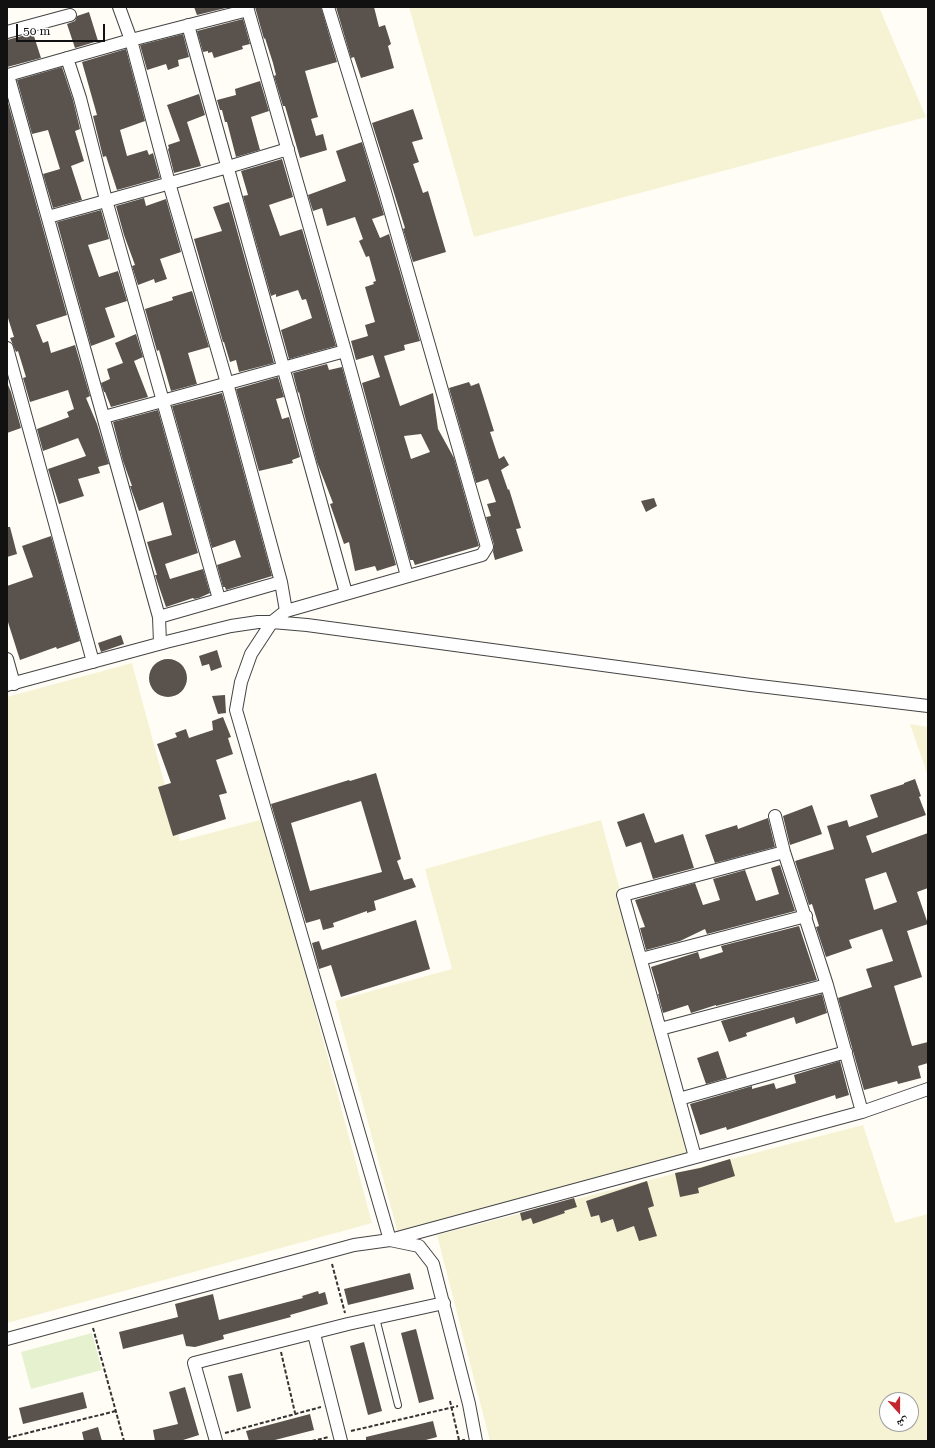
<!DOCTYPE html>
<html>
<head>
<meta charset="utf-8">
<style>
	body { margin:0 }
	#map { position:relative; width:935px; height:1448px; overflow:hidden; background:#fffdf5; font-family:"Roboto Serif","Noto Naskh Arabic",serif }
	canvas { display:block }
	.frame { position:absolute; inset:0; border:8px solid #111; pointer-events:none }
	.north { position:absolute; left:879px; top:1392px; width:40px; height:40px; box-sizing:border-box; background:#fff; border:1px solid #a0a0a0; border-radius:50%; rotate:159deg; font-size:11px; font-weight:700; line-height:16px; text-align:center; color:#111 }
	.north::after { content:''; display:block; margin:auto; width:14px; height:18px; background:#c4262e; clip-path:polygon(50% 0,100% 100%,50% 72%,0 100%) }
	.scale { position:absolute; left:16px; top:24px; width:89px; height:18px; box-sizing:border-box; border:2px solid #111; border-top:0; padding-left:5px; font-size:12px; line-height:14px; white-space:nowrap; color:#111; -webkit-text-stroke:3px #fff; paint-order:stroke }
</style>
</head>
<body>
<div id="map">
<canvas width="935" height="1448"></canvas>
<div class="frame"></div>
<div class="north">ش</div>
<div class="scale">50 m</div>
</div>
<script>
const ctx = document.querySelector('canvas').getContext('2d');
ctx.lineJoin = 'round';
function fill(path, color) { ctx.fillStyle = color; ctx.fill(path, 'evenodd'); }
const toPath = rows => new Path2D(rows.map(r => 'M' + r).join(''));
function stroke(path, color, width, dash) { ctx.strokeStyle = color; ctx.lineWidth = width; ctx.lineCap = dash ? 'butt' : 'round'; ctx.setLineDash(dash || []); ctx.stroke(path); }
fill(toPath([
	[409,7,879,7,926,117,474,237],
	[132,663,180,841,264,819,372,1223,7,1323,7,697],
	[910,724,928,727,928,776],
	[601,820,691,1153,398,1233,335,1001,452,969,425,869],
	[863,1125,895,1223,928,1214,928,1441,490,1441,437,1235],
	[887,1400,911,1400,911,1424,887,1424]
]), '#f6f3d4');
fill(toPath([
	[92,1333,102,1370,31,1389,21,1352]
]), '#e6f2cf');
fill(toPath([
	[194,7,230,7,197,15],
	[255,7,321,7,337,62,305,71,318,117,311,119,316,136,323,134,327,150,300,158,285,106,283,106,274,76,276,75,273,63,265,38,264,39],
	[336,7,374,7,379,27,385,25,391,44,388,46,394,68,361,78,354,57,351,58],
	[89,12,98,41,75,48,67,24,75,21,77,16],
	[243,19,250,44,242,46,243,49,214,58,212,52,208,53,208,51,203,52,197,31],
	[33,33,41,58,7,67,7,40],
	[183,34,189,57,178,60,179,66,168,70,166,64,147,70,140,45],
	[126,49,145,121,120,130,127,156,147,150,149,155,153,153,160,178,117,190,106,156,103,157,93,116,97,115,82,62],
	[62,67,73,100,80,129,75,131,84,161,71,166,82,200,53,208,43,174,60,169,48,130,32,134,17,80],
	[260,81,269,111,251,117,260,150,236,157,227,122,225,122,222,110,220,110,217,100,236,95,235,89],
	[199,94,205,115,187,122,201,166,174,173,168,149,169,148,168,145,180,141,167,105],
	[7,99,67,315,36,325,43,343,48,341,51,353,75,345,90,396,86,398,97,424,109,464,98,467,100,473,78,479,84,496,59,504,48,469,86,456,78,438,43,451,37,429,69,417,67,412,74,409,68,390,30,402,23,378,26,377,18,351,16,352,10,338,14,337,7,315],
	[413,109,423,139,412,142,419,162,413,164,423,193,428,191,446,252,413,262,403,229,405,228,372,123],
	[362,142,384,215,372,219,380,238,389,234,420,341,404,345,405,350,384,356,400,406,433,393,438,429,454,458,479,546,415,565,413,560,410,560,362,383,380,377,373,355,356,360,351,341,368,336,365,325,375,322,365,287,374,284,373,282,376,281,369,256,366,257,359,241,363,239,355,217,327,226,322,208,313,211,308,195,346,181,336,151],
	[421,434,430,452,411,459,404,436],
	[282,159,293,197,269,205,280,236,302,229,336,346,289,359,281,330,312,318,306,299,302,300,298,290,276,297,276,294,271,296,243,196,248,195,241,171],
	[144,198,146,206,166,199,181,252,160,259,167,279,155,283,154,279,138,285,132,266,135,265,124,235,116,206],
	[229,202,274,363,239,372,236,360,230,362,224,342,223,342,194,239,222,231,213,207],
	[101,210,109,239,88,245,99,277,118,271,127,301,105,308,115,337,91,346,57,222],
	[192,291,209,347,188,353,197,384,171,391,159,350,157,351,145,309,173,300,172,297],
	[136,334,143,357,134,361,148,397,111,407,105,392,104,392,101,383,110,379,107,369,123,363,115,343],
	[327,364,329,370,342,367,396,565,377,571,375,566,355,571,349,542,344,544,330,504,333,503,317,462,304,413,299,392,298,393,293,373],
	[278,377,284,397,276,399,282,419,289,417,300,457,292,460,293,463,259,471,236,389],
	[469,382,471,386,479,383,494,431,490,432,499,459,504,456,509,465,501,470,508,490,509,489,521,528,516,529,523,551,495,560,493,552,494,545,486,517,491,516,487,504,496,502,488,479,476,483,449,388],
	[8,385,11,392,21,428,7,433],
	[222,393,272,576,226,590,225,587,223,587,217,565,241,557,235,540,212,548,172,406],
	[158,410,198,553,165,564,170,579,203,569,210,593,199,598,194,599,193,598,166,607,155,575,157,575,147,542,172,535,163,502,139,511,130,486,132,486,123,461,113,422],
	[654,498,657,506,646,512,641,501],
	[7,527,10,527,17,554,7,557],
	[51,536,80,641,57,649,56,647,20,660,7,619,7,586,33,577,22,546],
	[121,635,124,644,101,652,98,643],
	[217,650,222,667,211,671,209,664,202,666,199,656],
	'149 678a19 19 0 1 1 38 0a19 19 0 1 1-38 0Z',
	[225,695,226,713,218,714,212,696],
	[223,717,231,737,228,738,233,754,216,760,227,793,219,795,226,819,173,836,158,787,171,783,157,744,177,737,175,733,186,729,189,738,213,730,212,721],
	[376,773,401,859,397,861,404,880,412,878,416,887,374,901,376,910,367,913,367,911,333,923,334,927,323,930,320,919,306,923,271,804,349,780,350,781],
	[361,801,382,872,310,891,291,823],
	[915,779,921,796,919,797,926,815,866,836,872,853,928,833,928,888,917,892,928,924,907,931,922,977,894,986,912,1046,928,1042,928,1063,918,1066,921,1078,898,1084,897,1081,864,1090,838,998,872,987,866,969,893,961,882,929,849,940,852,948,826,957,816,927,819,926,812,904,809,905,795,861,834,849,827,826,847,820,849,827,878,817,870,795,904,784,904,783],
	[886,872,897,902,874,910,865,879],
	[812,805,822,834,790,845,783,816],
	[644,813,655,843,683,834,694,868,653,879,641,842,626,847,617,822],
	[768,818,775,847,715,863,705,835,737,825,738,829],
	[780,865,795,911,707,934,705,929,680,941,646,950,640,928,645,927,635,900,695,883,703,905,720,900,713,879,745,870,756,901,779,894,771,868],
	[416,920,430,969,341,997,331,965,319,969,312,943,319,941,322,950],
	[799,926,817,980,716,1006,716,1005,691,1013,688,1005,663,1013,658,994,659,994,651,967,698,952,700,959,723,952,721,946],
	[822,994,827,1013,796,1024,794,1017,746,1033,747,1036,729,1042,721,1021],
	[718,1051,727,1078,706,1084,697,1058],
	[840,1061,849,1095,836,1099,835,1095,727,1130,726,1127,700,1135,690,1104,752,1086,752,1089,774,1083,776,1089,796,1083,794,1075],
	[730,1159,735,1176,698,1188,699,1193,680,1197,675,1173,700,1168],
	[647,1181,654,1206,648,1208,657,1236,639,1241,634,1226,617,1232,613,1219,601,1223,599,1215,591,1217,586,1201],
	[574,1198,577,1207,564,1211,565,1213,533,1224,531,1218,522,1221,520,1213],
	[410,1273,414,1289,348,1305,344,1289],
	[318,1291,319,1294,325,1292,328,1304,290,1315,291,1317,223,1335,224,1339,195,1347,186,1346,183,1334,123,1349,119,1332,178,1317,175,1304,213,1294,219,1320,303,1298,302,1296],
	[416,1329,434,1399,419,1403,401,1333],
	[364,1342,382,1411,368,1415,350,1346],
	[242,1373,251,1408,237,1412,228,1376],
	[185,1387,199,1435,180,1441,155,1441,153,1430,178,1424,169,1392],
	[83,1392,87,1408,23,1424,19,1408],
	[310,1414,314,1430,271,1441,249,1441,246,1431],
	[433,1421,437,1437,422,1441,366,1441,366,1437],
	[98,1427,102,1441,84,1441,82,1432]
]), '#5a524d');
const lane = toPath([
	[376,1318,398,1405]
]);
const street = toPath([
	[119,7,131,40,169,183,227,383,281,582,286,611],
	[247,7,345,351,407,576],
	[328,7,385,192,487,547,482,555,286,611,272,622,251,654,241,682,236,710,390,1240,862,1112,827,985,784,852,775,816],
	[188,25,346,593],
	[7,32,70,15],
	[67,58,80,98,106,200,219,599],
	[48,217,228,167,288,149],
	[7,348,93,662],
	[104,417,345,351],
	[159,617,281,582],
	[160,643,159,617,8,75,131,40,248,10],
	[7,659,14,684],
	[7,685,166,642,231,626,258,622,272,622,307,625,751,685,928,706],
	[641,959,806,916],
	[660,1029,827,985],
	[679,1099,846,1052],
	[862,1112,928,1089],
	[695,1157,623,895,784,852],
	[314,1334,341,1441],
	[7,1339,354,1245,390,1240,419,1246,433,1264,469,1404,476,1441],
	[216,1441,194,1363,348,1324,444,1303]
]);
stroke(lane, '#444', 8);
stroke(street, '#444', 14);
stroke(toPath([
	[332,1264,345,1313],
	[93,1328,124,1441],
	[281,1352,295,1413],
	[450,1401,459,1440],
	[351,1431,458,1406],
	[225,1433,321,1407],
	[7,1438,116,1411],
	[312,1441,329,1437],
	[456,1441,465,1440]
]), '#333', 2, [4, 2]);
stroke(lane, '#fff', 6);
stroke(street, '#fff', 12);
</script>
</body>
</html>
